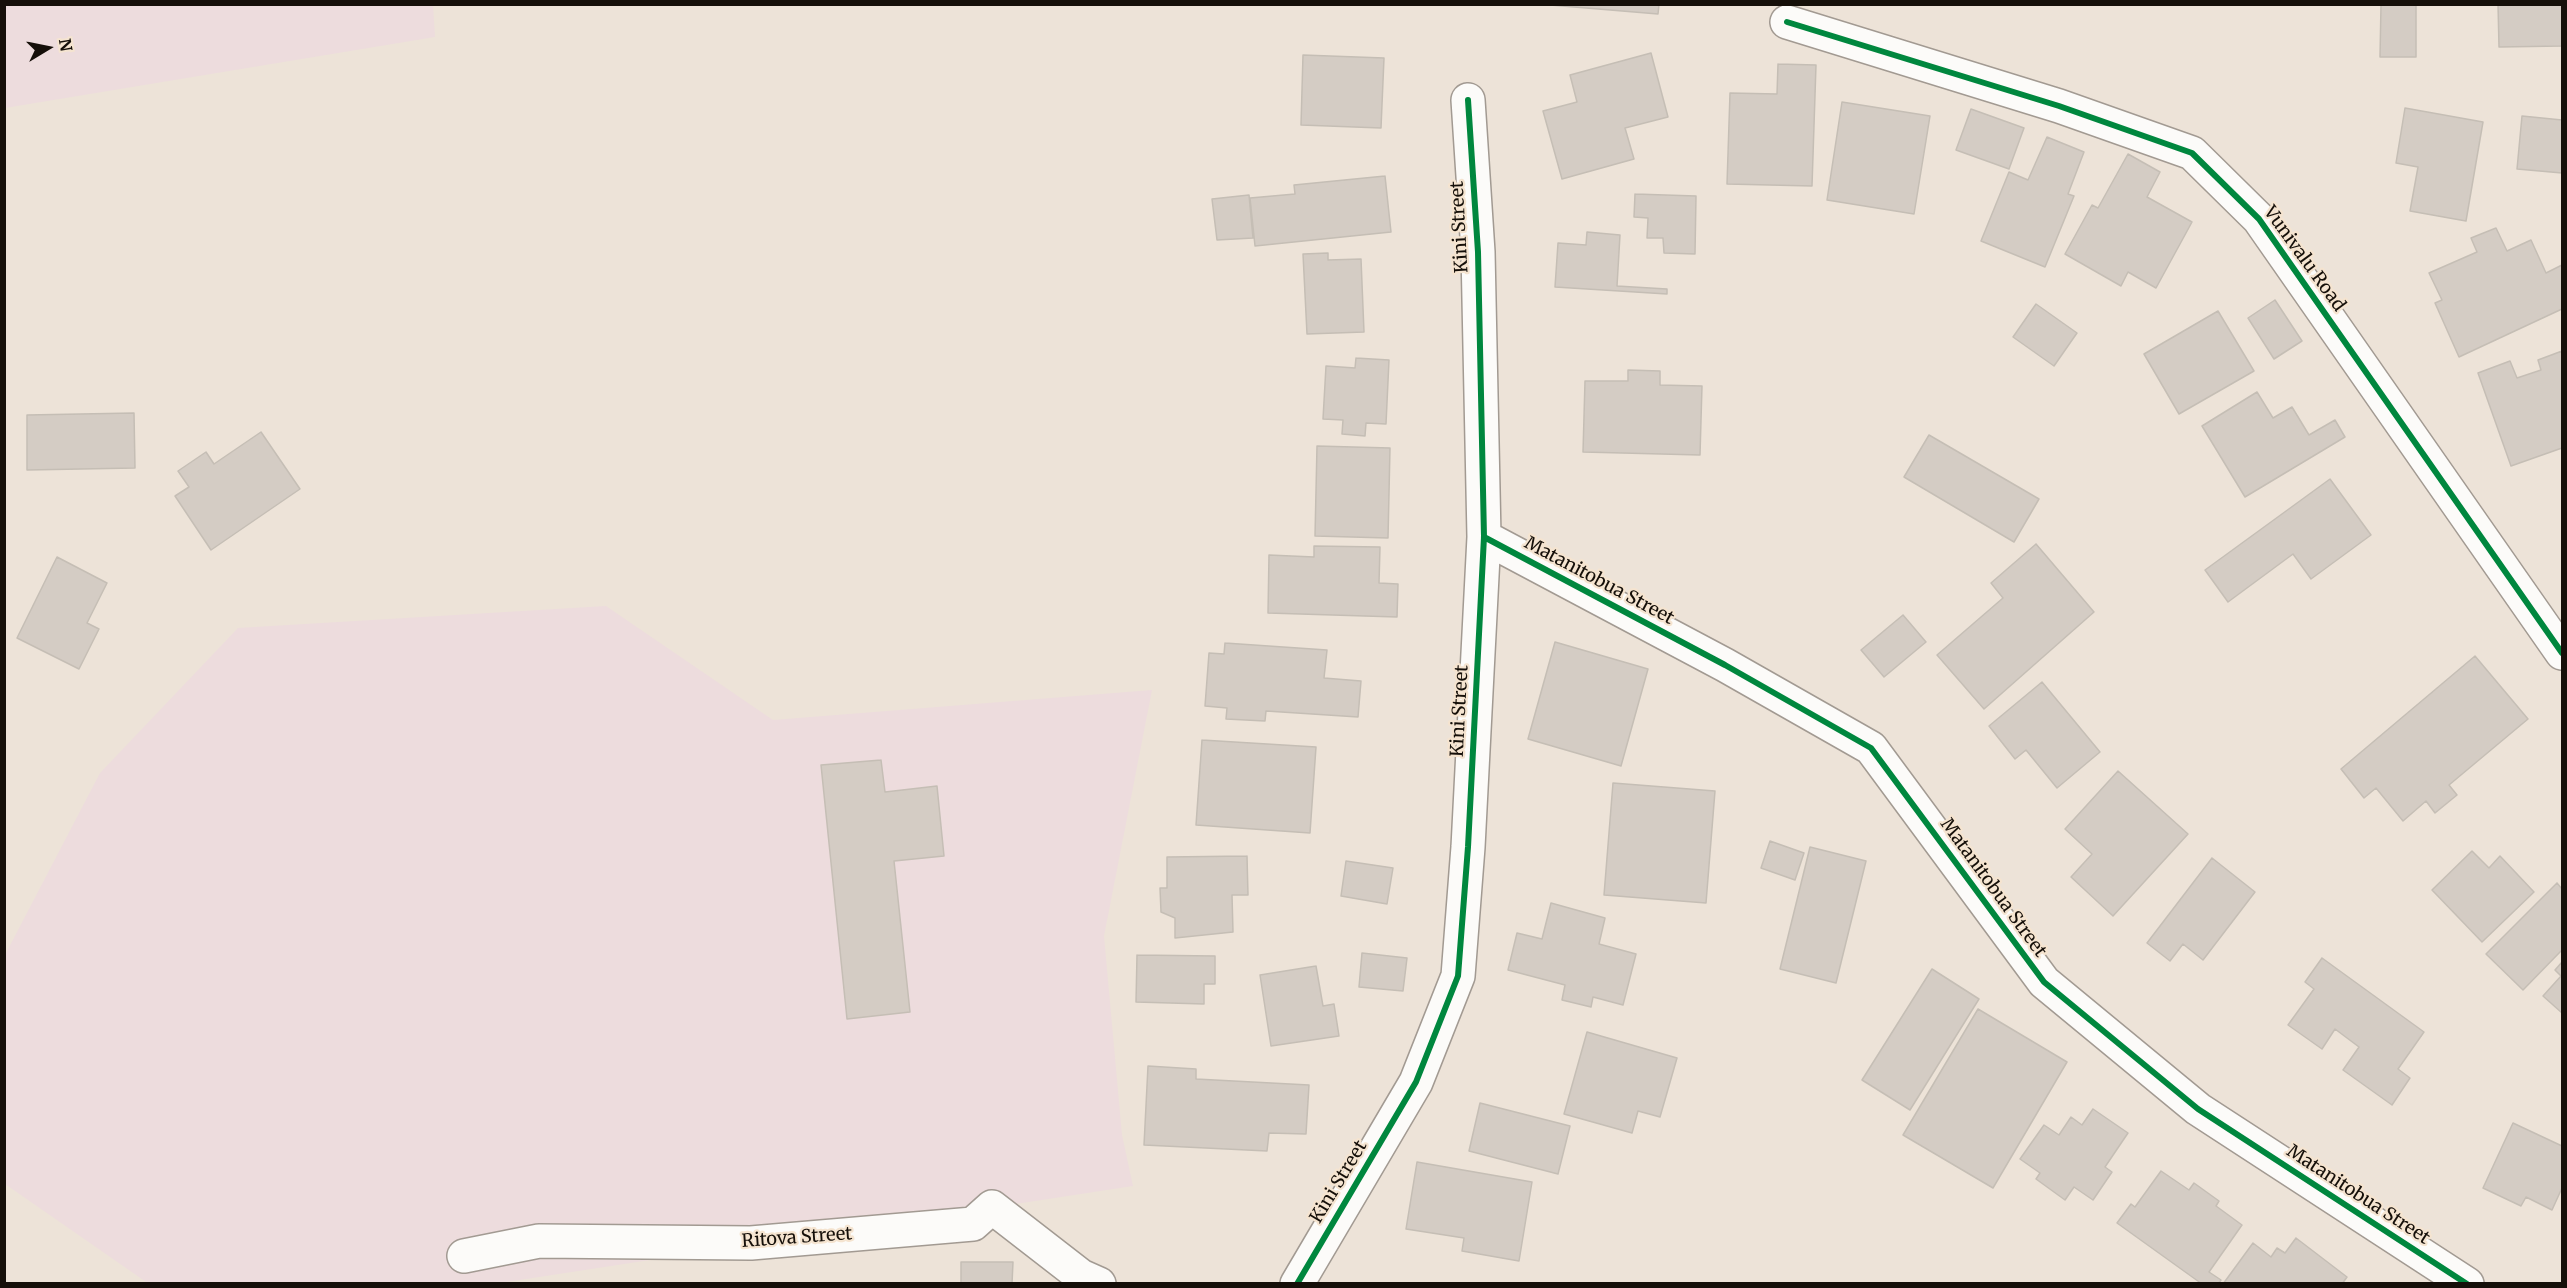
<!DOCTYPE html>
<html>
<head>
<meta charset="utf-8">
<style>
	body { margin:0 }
	#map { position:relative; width:2567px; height:1288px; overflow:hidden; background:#ede3d8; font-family:Merriweather,serif }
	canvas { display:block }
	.frame { position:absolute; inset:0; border:6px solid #150f09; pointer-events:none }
	.north { position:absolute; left:18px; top:18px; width:60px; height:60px; -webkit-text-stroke:4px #f5e4d0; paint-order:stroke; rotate:80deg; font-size:16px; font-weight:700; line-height:24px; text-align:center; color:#150f09 }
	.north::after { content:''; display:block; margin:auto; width:21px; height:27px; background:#150f09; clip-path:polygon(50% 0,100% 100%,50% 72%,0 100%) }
</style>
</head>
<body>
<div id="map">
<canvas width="2567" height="1288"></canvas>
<div class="frame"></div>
<div class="north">N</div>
</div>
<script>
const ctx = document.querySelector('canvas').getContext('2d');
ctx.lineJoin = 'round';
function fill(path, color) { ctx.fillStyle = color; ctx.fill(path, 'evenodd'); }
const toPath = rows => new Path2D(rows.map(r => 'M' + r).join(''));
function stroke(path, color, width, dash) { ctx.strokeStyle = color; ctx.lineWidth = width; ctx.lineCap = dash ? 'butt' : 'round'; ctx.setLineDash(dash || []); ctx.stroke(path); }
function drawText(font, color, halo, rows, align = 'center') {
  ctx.font = font + ' Merriweather,serif'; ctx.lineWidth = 4.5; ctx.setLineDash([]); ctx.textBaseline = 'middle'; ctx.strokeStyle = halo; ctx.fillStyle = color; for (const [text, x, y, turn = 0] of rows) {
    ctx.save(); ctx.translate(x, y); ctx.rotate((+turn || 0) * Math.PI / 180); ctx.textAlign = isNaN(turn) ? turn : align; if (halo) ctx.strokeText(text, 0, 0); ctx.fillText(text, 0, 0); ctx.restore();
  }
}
fill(toPath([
	[5,4,433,5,435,37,5,108],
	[606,606,773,720,1152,690,1104,936,1122,1135,1133,1186,500,1283,149,1284,5,1184,5,955,100,773,238,628]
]), '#eddcdd');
const building = toPath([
	[1538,4,1659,4,1658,14,1538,4],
	[2498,4,2562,4,2562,46,2499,47,2498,4],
	[2381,5,2416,5,2416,57,2380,57,2381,5],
	[1651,53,1668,117,1625,128,1634,159,1562,179,1543,111,1577,102,1570,75,1651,53],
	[1303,55,1384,58,1381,128,1301,125,1303,55],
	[1778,64,1816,65,1812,186,1727,184,1730,93,1777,94,1778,64],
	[1842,102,1930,116,1914,214,1827,200,1842,102],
	[2405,108,2483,122,2466,221,2410,211,2418,167,2396,163,2405,108],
	[1971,109,2024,128,2009,169,1956,150,1971,109],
	[2522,116,2562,120,2562,173,2517,169,2522,116],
	[2047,137,2084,152,2068,194,2074,196,2045,267,1981,241,2009,172,2028,180,2047,137],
	[2128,154,2160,172,2147,197,2192,222,2156,288,2128,272,2121,286,2065,254,2092,205,2098,208,2128,154],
	[1385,176,1391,232,1255,246,1250,198,1295,194,1294,185,1385,176],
	[1635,194,1696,196,1695,254,1664,253,1663,238,1647,238,1648,218,1634,217,1635,194],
	[1249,195,1253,238,1217,240,1212,199,1249,195],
	[2496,228,2507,251,2531,240,2546,273,2562,265,2562,309,2459,357,2435,303,2442,300,2429,273,2477,252,2471,238,2496,228],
	[1587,232,1620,235,1617,286,1667,289,1667,294,1555,287,1558,243,1586,245,1587,232],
	[1328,253,1328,260,1361,259,1364,332,1307,334,1303,254,1328,253],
	[2275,300,2302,341,2274,359,2248,318,2275,300],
	[2036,304,2077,333,2054,366,2013,337,2036,304],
	[2218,311,2254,371,2179,414,2144,354,2218,311],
	[2562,351,2562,448,2511,466,2478,373,2510,361,2517,378,2541,370,2538,360,2562,351],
	[1356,358,1389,360,1386,424,1366,423,1365,436,1342,434,1343,420,1323,419,1326,366,1355,368,1356,358],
	[1628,370,1660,371,1660,385,1702,386,1700,455,1583,452,1585,381,1628,381,1628,370],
	[2257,392,2273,418,2292,407,2309,435,2335,420,2345,437,2245,497,2202,426,2257,392],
	[134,413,135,468,27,470,27,415,134,413],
	[261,432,300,489,211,550,175,496,189,487,178,471,206,452,214,464,261,432],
	[1929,435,2039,499,2014,542,1904,477,1929,435],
	[1317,446,1390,448,1388,538,1315,536,1317,446],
	[2330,479,2371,535,2311,579,2293,554,2228,602,2205,570,2330,479],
	[2036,544,2094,612,1984,709,1937,655,2003,598,1991,583,2036,544],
	[1314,546,1380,547,1379,583,1398,584,1397,617,1268,613,1269,555,1314,557,1314,546],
	[57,557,107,583,87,623,99,629,79,669,17,638,57,557],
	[1903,615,1926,642,1884,677,1861,650,1903,615],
	[1555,642,1648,669,1621,766,1528,739,1555,642],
	[1225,643,1327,650,1324,678,1361,681,1358,717,1266,711,1265,721,1226,719,1227,708,1205,706,1209,653,1224,654,1225,643],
	[2475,656,2528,719,2449,785,2457,795,2435,813,2426,801,2403,821,2376,788,2364,798,2341,769,2475,656],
	[2042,682,2100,752,2057,788,2026,750,2015,759,1989,726,2042,682],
	[1202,740,1316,747,1310,833,1196,825,1202,740],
	[881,760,885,792,937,786,944,856,894,861,910,1012,847,1019,821,765,881,760],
	[2118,771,2188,834,2113,916,2071,877,2092,854,2065,829,2118,771],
	[1613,783,1715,791,1706,903,1604,895,1613,783],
	[1770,841,1804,853,1795,880,1761,868,1770,841],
	[1810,847,1866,861,1836,983,1780,969,1810,847],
	[2472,851,2489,868,2500,856,2534,892,2482,942,2432,890,2472,851],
	[1247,856,1248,895,1232,895,1233,932,1175,938,1175,918,1161,912,1160,888,1167,888,1167,857,1247,856],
	[2212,858,2255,892,2203,960,2183,944,2170,961,2147,943,2212,858],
	[1346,861,1393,868,1387,904,1341,896,1346,861],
	[2557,883,2562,889,2562,950,2523,990,2486,954,2557,883],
	[1551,903,1605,918,1599,944,1636,954,1623,1005,1593,997,1591,1007,1562,1000,1565,985,1508,970,1517,933,1542,939,1551,903],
	[1362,953,1407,958,1403,991,1359,987,1362,953],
	[1137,955,1215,956,1215,984,1204,984,1204,1004,1136,1002,1137,955],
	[2322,958,2424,1032,2398,1069,2410,1078,2392,1105,2343,1070,2359,1047,2335,1029,2322,1049,2288,1025,2314,989,2305,982,2322,958],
	[2562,962,2562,1013,2543,996,2561,976,2555,970,2562,962],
	[1316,966,1323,1006,1334,1004,1339,1036,1271,1046,1260,975,1316,966],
	[1932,969,1979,999,1910,1110,1862,1080,1932,969],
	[1978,1009,2067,1062,1993,1188,1903,1135,1978,1009],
	[1587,1032,1677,1058,1660,1117,1638,1111,1632,1133,1564,1114,1587,1032],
	[1148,1066,1196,1069,1196,1079,1309,1085,1306,1134,1269,1133,1267,1151,1144,1145,1148,1066],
	[1480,1103,1570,1126,1558,1174,1469,1151,1480,1103],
	[2093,1109,2128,1133,2105,1167,2112,1172,2093,1200,2074,1187,2065,1200,2036,1179,2040,1173,2020,1159,2044,1125,2059,1135,2071,1117,2082,1125,2093,1109],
	[2513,1123,2562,1146,2562,1188,2552,1210,2526,1197,2521,1206,2483,1188,2513,1123],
	[1417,1162,1532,1182,1519,1261,1462,1251,1464,1238,1406,1229,1417,1162],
	[2161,1171,2189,1190,2194,1183,2219,1201,2216,1206,2242,1225,2209,1272,2221,1280,2218,1284,2202,1284,2117,1223,2131,1204,2135,1207,2161,1171],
	[2296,1238,2347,1277,2342,1284,2223,1284,2253,1243,2271,1257,2277,1248,2285,1253,2296,1238],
	[961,1262,1013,1262,1012,1284,961,1284,961,1262]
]);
fill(building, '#d4ccc4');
stroke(building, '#c5beb5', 1.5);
const minor = toPath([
	[1787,22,2059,106,2192,153,2259,219,2562,653],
	[1484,537,1725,665,1871,748,2044,982,2198,1109,2467,1284],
	[464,1256,539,1241,751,1243,973,1224,992,1207,1081,1276,1099,1284],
	[1297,1284,1416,1082,1458,976,1468,847,1484,537,1478,252,1468,100]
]);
stroke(minor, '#a29a92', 36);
stroke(minor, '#fcfbf9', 33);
stroke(toPath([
	[1787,22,2059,106,2192,153,2259,219,2562,653],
	[1484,537,1725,665,1871,748,2044,982,2198,1109,2467,1284],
	[1297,1284,1416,1082,1458,976,1468,847,1484,537,1478,252,1468,100]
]), '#00873e', 6);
drawText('18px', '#150f09', '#f5e4d0', [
	["Kini Street",1460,227,-93],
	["Vunivalu Road",2304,259,54],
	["Matanitobua Street",1599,581,28],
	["Kini Street",1460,711,-87],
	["Matanitobua Street",1993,888,54],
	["Kini Street",1339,1182,-59],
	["Matanitobua Street",2358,1195,33],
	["Ritova Street",797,1238,-4]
]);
</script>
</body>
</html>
